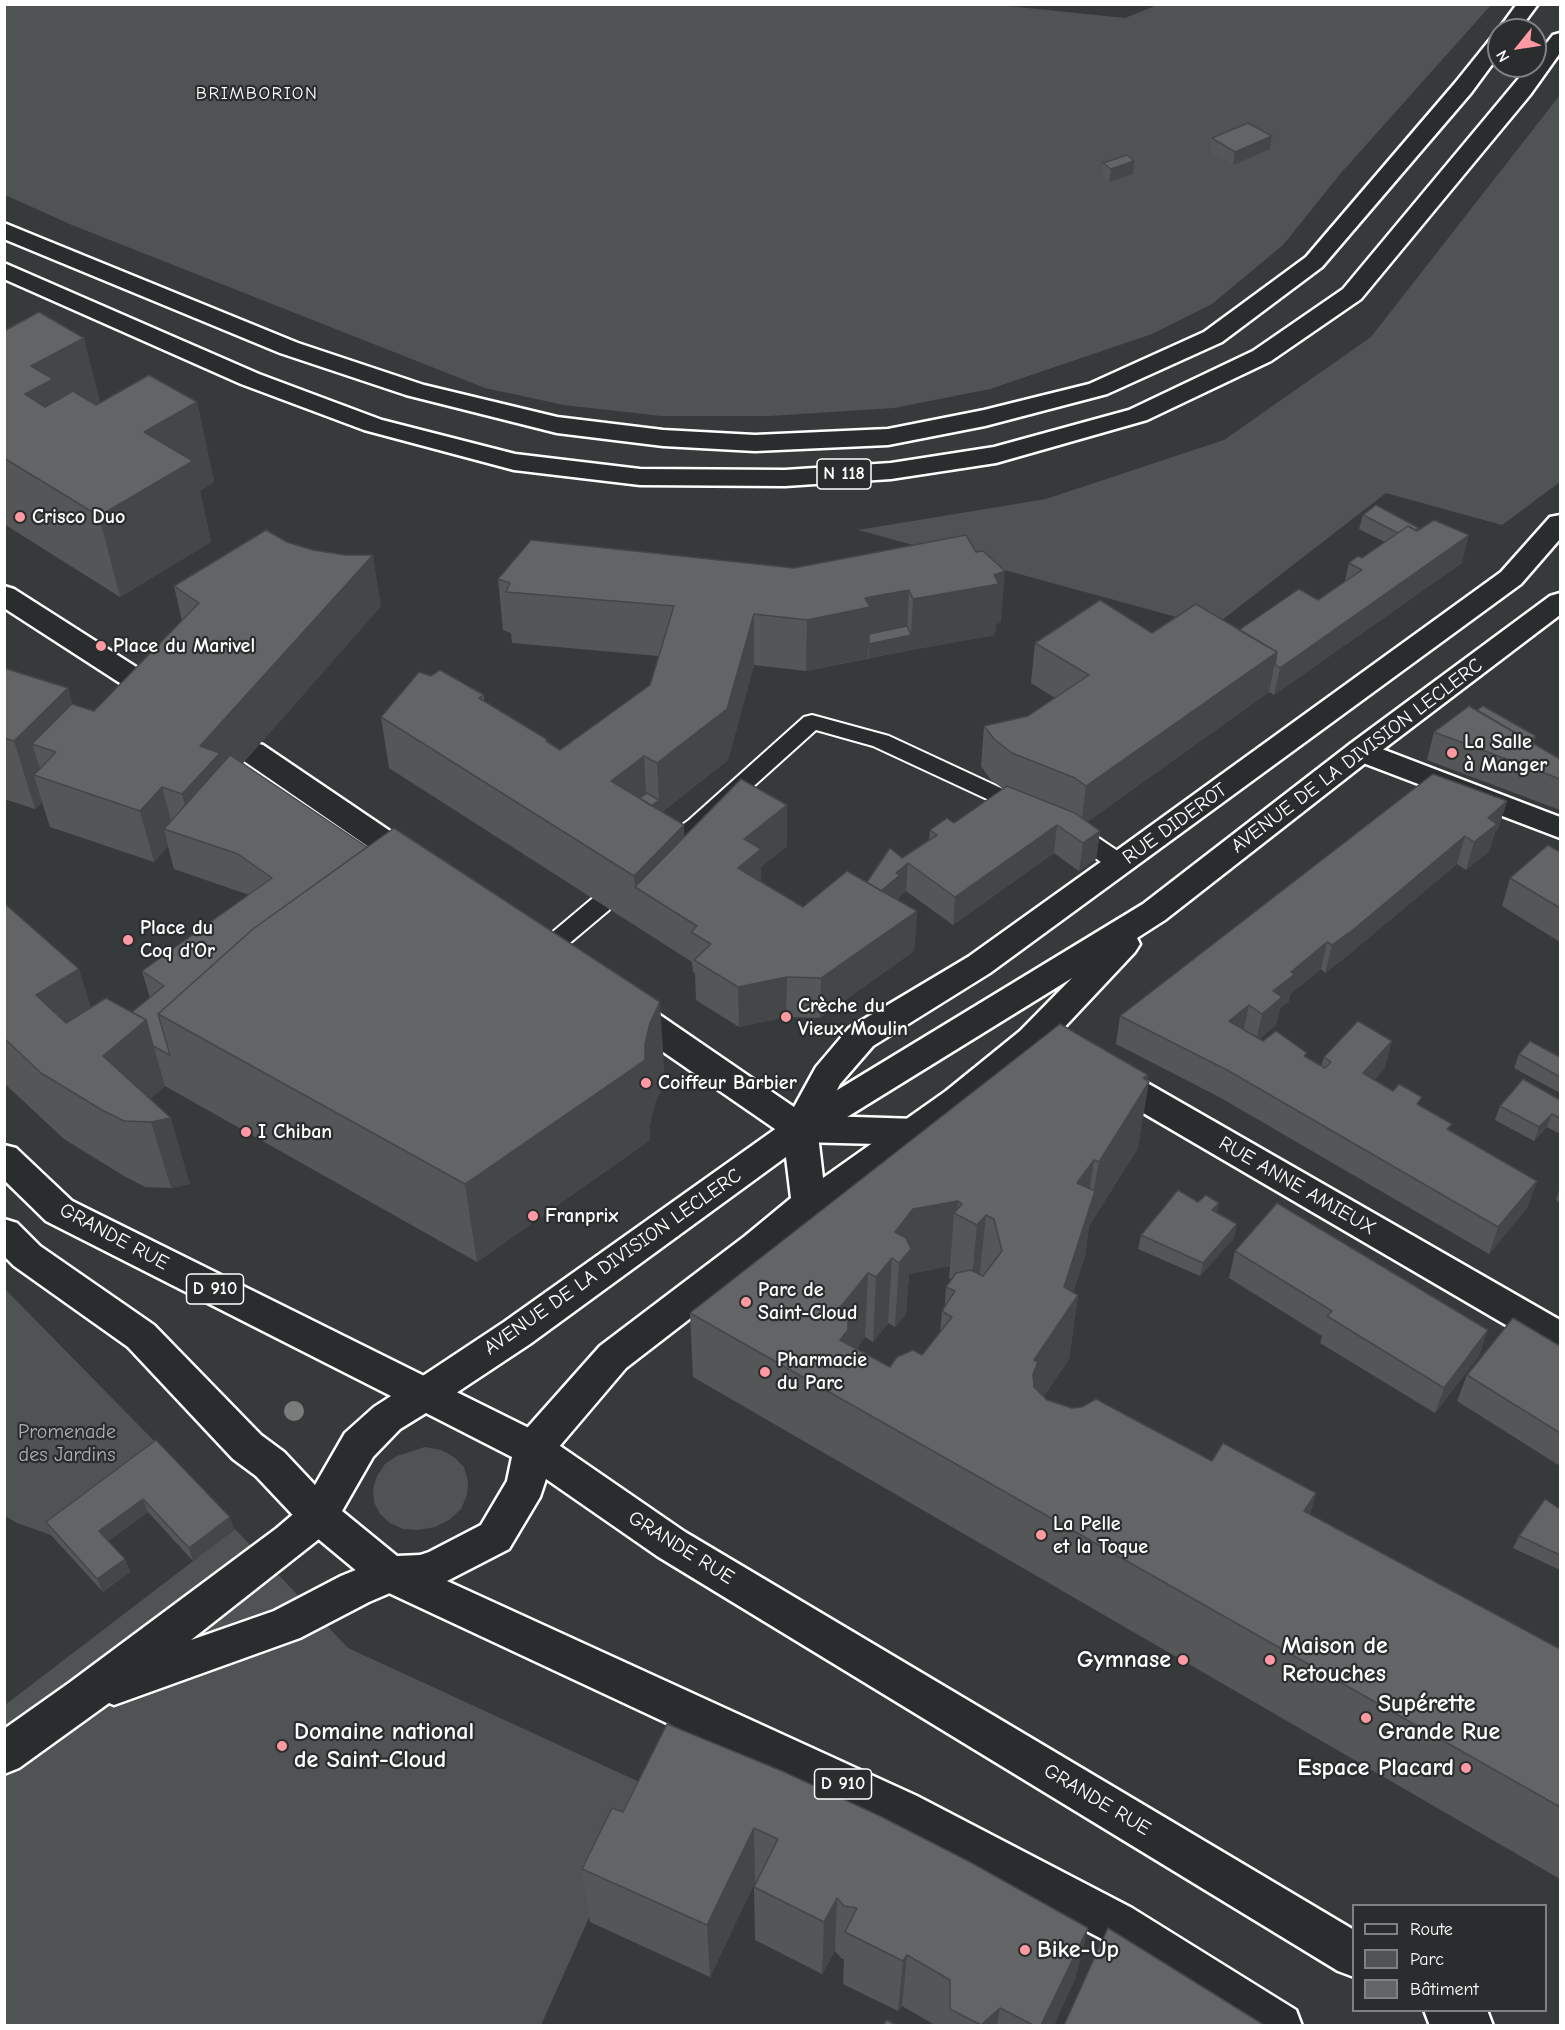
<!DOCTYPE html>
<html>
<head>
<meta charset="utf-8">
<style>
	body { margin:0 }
	#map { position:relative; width:1565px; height:2030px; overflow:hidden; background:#373a3b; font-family:"Comic Neue",sans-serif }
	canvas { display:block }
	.frame { position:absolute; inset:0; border:6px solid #fff; pointer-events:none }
	.legend { position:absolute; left:1352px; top:1904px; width:195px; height:108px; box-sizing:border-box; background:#2a2d2e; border:2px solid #7f8182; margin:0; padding:8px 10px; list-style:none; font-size:18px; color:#fff }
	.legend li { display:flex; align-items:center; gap:12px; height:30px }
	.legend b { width:30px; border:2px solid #7f8182 }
	.north { position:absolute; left:1487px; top:18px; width:60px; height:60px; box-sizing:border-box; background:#2a2d2e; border:2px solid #7f8182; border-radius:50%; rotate:240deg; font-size:16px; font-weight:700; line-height:24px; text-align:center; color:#fff }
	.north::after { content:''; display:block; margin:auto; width:21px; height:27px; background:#ff9aa2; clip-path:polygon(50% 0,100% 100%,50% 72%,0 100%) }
</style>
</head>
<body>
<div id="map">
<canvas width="1565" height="2030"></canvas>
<div class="frame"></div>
<ul class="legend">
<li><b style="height:8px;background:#2a2d2e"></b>Route</li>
<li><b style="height:16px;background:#505354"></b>Parc</li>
<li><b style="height:16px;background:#636465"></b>Bâtiment</li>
</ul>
<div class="north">N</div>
</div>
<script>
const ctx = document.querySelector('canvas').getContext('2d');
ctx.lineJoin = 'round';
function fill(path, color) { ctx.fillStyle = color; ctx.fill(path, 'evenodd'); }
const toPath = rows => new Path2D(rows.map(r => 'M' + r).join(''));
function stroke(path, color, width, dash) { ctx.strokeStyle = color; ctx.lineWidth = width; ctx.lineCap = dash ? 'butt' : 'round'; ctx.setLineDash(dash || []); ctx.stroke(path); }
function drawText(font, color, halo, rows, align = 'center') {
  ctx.font = font + ' "Comic Neue",sans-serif'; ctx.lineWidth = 4.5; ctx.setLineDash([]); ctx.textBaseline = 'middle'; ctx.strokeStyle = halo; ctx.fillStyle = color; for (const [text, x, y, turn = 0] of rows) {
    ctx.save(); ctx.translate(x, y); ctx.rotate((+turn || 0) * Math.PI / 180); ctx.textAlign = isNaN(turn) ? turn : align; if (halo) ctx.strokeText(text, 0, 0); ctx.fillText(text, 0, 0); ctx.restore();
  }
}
fill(toPath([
	[988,4,1125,18,1160,4,1491,5,1341,173,1283,245,1212,304,1152,334,990,389,894,408,769,416,661,416,564,405,485,388,72,225,5,195,5,5],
	[1560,95,1560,482,1502,525,1386,493,1213,627,858,530,1046,499,1224,440,1371,337],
	[4,1288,163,1450,51,1535,17,1523,5,1516],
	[425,1447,441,1450,454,1457,464,1467,468,1481,467,1495,461,1509,449,1520,435,1527,418,1530,403,1529,390,1523,380,1514,374,1502,373,1489,377,1476,385,1464,397,1456],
	[235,1529,348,1648,648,1786,541,2025,5,2026,5,1705]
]), '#505354');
const lane = toPath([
	[812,715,889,736,1033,803,1036,808,1033,813,1025,816,1017,813,873,746,816,730,705,830,667,860,659,862,651,860,648,854,651,848,689,820,804,717,812,715],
	[1070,821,1078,824,1128,858,1131,864,1128,870,1120,872,1112,870,1062,834,1059,829,1062,824,1070,821],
	[601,896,609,898,613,904,609,910,552,958,544,961,536,958,532,952,536,946,593,898,601,896]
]);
const street = toPath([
	[1560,515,1560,539,1521,584,990,973,873,1046,840,1084,824,1116,917,1119,929,1123,934,1132,929,1141,917,1145,800,1142,788,1138,614,1018,610,1009,614,1000,626,997,638,1000,794,1107,816,1067,849,1028,968,957,1109,856,1501,572,1550,517,1560,515],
	[4,586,14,589,177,693,182,700,177,707,167,710,157,707,4,608,4,586],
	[1361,741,1560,817,1560,838,1350,758,1346,751,1350,744,1361,741],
	[252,742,263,745,427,856,432,864,427,872,416,875,405,872,241,759,237,752,241,745,252,742],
	[1109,1064,1121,1068,1560,1320,1560,1353,1547,1349,1097,1086,1092,1077,1097,1068,1109,1064],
	[319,1499,333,1504,339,1516,333,1528,191,1640,274,1611,341,1576,390,1556,404,1561,410,1574,404,1587,369,1602,300,1638,114,1705,109,1703,19,1768,4,1774,4,1729,69,1683,277,1528,305,1504,319,1499]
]);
const secondary = toPath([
	[1560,593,1560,615,1372,758,1165,920,1137,938,1140,944,1135,952,1044,1049,970,1109,859,1192,821,1213,771,1256,626,1368,547,1461,533,1466,519,1461,514,1449,519,1437,600,1346,745,1236,791,1198,786,1157,530,1344,438,1405,425,1410,412,1405,406,1394,412,1383,504,1322,788,1120,1143,904,1350,744,1550,596,1560,593],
	[1072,978,1020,1031,946,1091,823,1178,818,1135,1072,978]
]);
const primary = toPath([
	[4,1145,16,1148,72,1201,547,1437,685,1532,1354,1930,1354,1977,1338,1971,657,1556,546,1479,540,1497,509,1549,447,1581,917,1796,1132,1908,1296,2010,1302,2026,1238,2026,1100,1938,887,1826,376,1587,305,1528,256,1476,233,1459,128,1347,14,1266,4,1256,4,1219,17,1223,40,1246,154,1325,261,1435,284,1452,315,1485,345,1433,374,1407,391,1396,46,1221,4,1180,4,1145],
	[426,1413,512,1457,507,1481,481,1525,429,1552,420,1555,397,1556,342,1511,373,1457,400,1429,426,1413],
	[1424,2010,1487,2010,1493,2026,1430,2026,1424,2010]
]);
const highway = toPath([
	[1517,4,1538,4,1519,30,1499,30,1499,32,1498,30,1517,4],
	[1560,33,1560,53,1530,95,1361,299,1271,361,1147,420,996,463,891,479,785,486,640,485,514,470,364,430,241,384,4,279,4,263,259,374,382,420,515,454,640,469,785,470,891,463,994,447,1129,410,1253,351,1343,289,1529,66,1535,66,1535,58,1553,35,1560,33],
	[1499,35,1499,55,1471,93,1322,267,1222,342,1107,394,985,426,888,445,755,451,663,446,557,433,406,395,280,353,4,239,4,223,298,343,424,385,557,417,663,430,755,435,888,429,984,410,1089,384,1204,332,1306,257,1455,83,1492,37,1499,35]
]);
stroke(lane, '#fff', 4);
stroke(street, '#fff', 5);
stroke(secondary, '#fff', 5);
stroke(primary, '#fff', 5);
stroke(highway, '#fff', 5);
fill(lane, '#2a2d2e');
fill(street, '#2a2d2e');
fill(secondary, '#2a2d2e');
fill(primary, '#2a2d2e');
fill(highway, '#2a2d2e');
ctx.fillStyle = '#7a7c7c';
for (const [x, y] of [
	[294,1411]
]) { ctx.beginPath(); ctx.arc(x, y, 10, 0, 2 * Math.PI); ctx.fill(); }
fill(toPath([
	[1212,138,1270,149,1233,165,1210,152],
	[1103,163,1133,174,1109,182,1102,176],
	[4,331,100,402,197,402,214,482,200,491,211,542,120,597,4,524],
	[1363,515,1419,528,1418,530,1462,563,1274,695,1269,692,1087,822,1100,831,1096,859,1079,871,1054,853,953,925,906,891,899,897,899,901,917,911,914,951,820,1018,786,1017,739,1027,696,1000,695,973,693,972,692,962,389,768,381,717,484,695,484,701,560,750,650,685,659,656,512,643,511,633,503,630,498,579,794,568,966,535,1001,622,996,624,995,635,911,650,806,671,754,665,728,760,662,812,684,836,787,846,761,867,761,882,803,907,867,882,929,840,930,830,954,823,1003,789,990,779,981,766,984,726,1028,716,1055,698,1031,683,1035,643,1152,633,1239,630,1318,600,1345,581,1349,563,1362,558,1385,542,1359,529],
	[174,586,381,606,243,763,665,1082,655,1103,650,1124,650,1140,477,1262,165,1086,150,1099,190,1184,171,1188,145,1187,124,1176,64,1139,4,1083,4,903,91,1007,132,1012,150,998,142,971,249,895,174,869,168,846,154,862,50,827,42,802,35,809,4,799,4,668,68,688,72,704,94,711,182,621],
	[1477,710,1536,736,1533,744,1560,759,1560,810,1427,760,1434,732],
	[1507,801,1498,829,1495,832,1489,851,1466,870,1457,864,1347,956,1325,973,1321,969,1290,994,1289,1001,1280,1008,1276,1025,1259,1039,1263,1041,1306,1057,1321,1066,1324,1057,1385,1068,1374,1080,1420,1105,1450,1130,1537,1181,1527,1208,1489,1254,1221,1098,1116,1044,1120,1016],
	[1560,852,1560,942,1502,906,1510,878],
	[1519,1054,1560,1057,1560,1093,1514,1068],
	[1147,1081,1138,1148,1089,1226,1085,1256,1073,1292,1078,1295,1069,1359,1044,1396,1047,1400,1212,1461,1316,1493,1310,1514,1560,1649,1560,1879,693,1377,690,1313],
	[950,1266,949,1278,952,1280,946,1287,945,1306,942,1311,940,1332,922,1355,890,1367,856,1349,865,1337,873,1342,888,1323,895,1327,906,1314,909,1274],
	[1560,1100,1560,1130,1558,1133,1547,1127,1534,1141,1495,1120,1500,1106],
	[1560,1187,1560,1203,1556,1200],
	[1217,1212,1234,1238,1200,1276,1138,1249,1141,1235],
	[1235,1251,1479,1356,1435,1413,1320,1343,1322,1336,1229,1278],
	[1560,1346,1560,1466,1457,1401,1467,1375],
	[156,1440,234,1529,193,1561,148,1512,108,1541,125,1559,130,1572,103,1592,51,1535,46,1522],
	[1560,1509,1560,1570,1513,1548,1519,1536],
	[667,1724,1088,1928,1075,1979,1054,2025,935,2025,902,2006,898,2011,843,1984,844,1959,842,1959,835,1951,822,1974,755,1940,754,1887,756,1883,755,1882,710,1977,590,1922,582,1869,623,1812]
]), '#555657');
fill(toPath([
	[1272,136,1270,149,1233,165,1235,152],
	[1134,161,1133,174,1109,182,1111,169],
	[84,338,104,417,68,437,25,394,31,366],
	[197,402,214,482,200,491,211,542,120,597,99,516,144,432],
	[1469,535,1462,563,1274,695,1280,668],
	[373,555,381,606,226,782,193,839,182,794,200,746],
	[1005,571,1001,622,996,624,995,635,911,650,869,658,869,644,868,658,806,671,807,620,865,598,909,590,907,636,911,635,913,599,994,575],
	[754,614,754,665,728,760,659,814,625,825,659,800,657,763],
	[1277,652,1269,692,1081,826,1086,786],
	[68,688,87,756,56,752,32,744,43,778,34,775,42,802,35,809,14,741],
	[1536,736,1531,751,1518,750],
	[644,756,647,807,611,781],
	[162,787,174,832,164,829,168,846,154,862,140,811],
	[1507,801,1498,829,1495,832,1489,851,1466,870,1474,842,1488,818],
	[787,805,787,846,761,867,761,890,738,868,744,839],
	[684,825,686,877,635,887,634,876],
	[1057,825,1054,853,953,925,955,897],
	[1100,831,1096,859,1079,871,1083,843],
	[1465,836,1457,864,1347,956,1325,973,1332,945],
	[908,863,906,891,899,897,899,903,874,897,896,873],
	[917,911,914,951,820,1018,821,978],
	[1327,942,1321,969,1290,994,1289,1001,1280,1008,1276,1025,1256,1041,1262,1014,1273,991,1291,972],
	[79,969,100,1036,58,1061,36,995],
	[787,977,786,1017,739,1027,738,987],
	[660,1002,665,1082,655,1103,650,1124,650,1140,477,1262,465,1184,645,1044,650,1023],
	[1249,1005,1243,1033,1229,1021],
	[146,1020,165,1086,126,1121,103,1056],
	[1392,1041,1385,1068,1355,1101,1363,1073],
	[1148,1075,1147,1086,1149,1082,1138,1148,1089,1226,1085,1256,1067,1312,1078,1295,1069,1359,1031,1415,1034,1360,1077,1183,1094,1160,1085,1221,1093,1195,1099,1162,1143,1078],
	[1552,1114,1547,1127,1534,1141,1539,1127],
	[171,1118,190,1184,171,1188,151,1122],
	[1537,1181,1527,1208,1489,1254,1498,1227],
	[958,1201,957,1214,954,1213,950,1266,909,1274,906,1314,895,1327,899,1263,895,1232,913,1209],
	[1219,1203,1216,1217,1212,1210],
	[986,1215,979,1280,971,1290,977,1225],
	[1237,1224,1234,1238,1200,1276,1203,1263],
	[892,1258,888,1323,873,1342,876,1277],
	[868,1273,865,1337,847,1360,842,1399,838,1310],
	[1488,1330,1479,1356,1435,1413,1444,1388],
	[1316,1493,1297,1554,1304,1511],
	[143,1499,148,1512,104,1544,99,1531],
	[230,1517,234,1529,193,1561,189,1548],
	[125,1559,130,1572,103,1592,97,1579],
	[754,1828,755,1882,710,1977,707,1925],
	[837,1898,835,1951,822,1974,824,1922],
	[1088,1928,1075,1979,1054,2025,1041,2025],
	[907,1955,902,2006,898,2011,903,1961],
	[1000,2008,997,2025,981,2025]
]), '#454647');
const building = toPath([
	[1248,123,1272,136,1235,152,1212,138,1248,123],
	[1127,155,1134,161,1111,169,1103,163,1127,155],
	[39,312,84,338,31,366,53,379,25,394,45,407,73,391,96,405,149,375,197,402,144,432,193,461,99,516,4,458,4,331,39,312],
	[1376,505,1419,528,1415,530,1408,526,1398,533,1363,515,1376,505],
	[1434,520,1469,535,1280,668,1275,664,1277,652,1239,630,1299,589,1318,600,1362,570,1349,563,1358,556,1362,558,1408,526,1417,531,1434,520],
	[266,530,287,542,313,550,345,555,373,555,200,746,220,753,182,794,162,787,140,811,34,775,56,752,32,744,72,704,94,711,199,603,174,586,266,530],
	[966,535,976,552,983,551,1005,571,994,575,999,584,913,599,909,590,865,598,870,607,807,620,754,614,727,709,657,763,644,756,611,781,684,825,634,876,381,717,419,672,431,676,440,670,484,695,479,698,548,740,546,741,560,750,650,685,674,606,506,592,510,583,498,579,531,540,794,568,966,535],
	[1100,600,1152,633,1196,604,1277,652,1086,786,1075,778,1012,753,994,739,984,726,1028,716,1089,675,1035,643,1100,600],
	[907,626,911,635,869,644,869,634,907,626],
	[4,668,68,688,14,741,4,738,4,668],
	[1469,706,1560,759,1560,779,1434,732,1469,706],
	[1483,706,1536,736,1529,741,1477,710,1483,706],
	[230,755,367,847,253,929,158,1014,170,1055,153,1046,146,1020,132,1012,164,986,142,971,272,878,238,854,164,829,230,755],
	[1433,774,1507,801,1488,818,1497,824,1474,842,1465,836,1354,929,1332,945,1327,942,1291,972,1295,974,1273,991,1282,997,1262,1014,1249,1005,1229,1021,1263,1041,1276,1031,1307,1053,1304,1056,1325,1068,1331,1062,1324,1057,1358,1021,1392,1041,1363,1073,1393,1091,1399,1084,1422,1097,1417,1104,1452,1124,1447,1129,1537,1181,1498,1227,1227,1070,1120,1016,1433,774],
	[741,779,787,805,744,839,761,849,738,868,803,907,847,871,917,911,821,978,787,977,738,987,694,960,711,944,691,932,697,926,635,887,741,779],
	[1007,786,1075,813,1100,831,1083,843,1057,825,955,897,908,863,896,873,900,875,881,891,867,882,890,848,902,858,937,835,930,830,947,818,954,823,1007,786],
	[647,793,659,800,651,806,639,798,647,793],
	[394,828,660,1002,650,1023,645,1044,645,1060,465,1184,158,1014,253,929,394,828],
	[1548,845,1560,852,1560,908,1510,878,1548,845],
	[4,903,79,969,36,995,66,1023,106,998,146,1020,103,1056,171,1118,151,1122,124,1121,102,1110,41,1073,4,1038,4,903],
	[1060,1024,1148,1075,1143,1078,1149,1082,1099,1162,1094,1160,1077,1183,1095,1191,1064,1287,1078,1295,1034,1360,1038,1362,1033,1374,1034,1387,1047,1400,1072,1408,1082,1407,1096,1399,1212,1461,1223,1443,1316,1493,1304,1511,1560,1649,1560,1807,690,1313,1060,1024],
	[958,1201,962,1204,954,1213,977,1225,986,1215,994,1219,1002,1251,983,1276,971,1270,956,1273,946,1287,955,1291,942,1311,952,1317,922,1355,913,1350,897,1357,890,1367,840,1340,848,1330,848,1315,838,1310,868,1273,876,1277,892,1258,899,1263,911,1249,906,1238,895,1232,913,1209,958,1201],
	[1530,1041,1560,1057,1560,1077,1519,1054,1530,1041],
	[1523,1079,1560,1100,1560,1118,1552,1114,1539,1127,1500,1106,1523,1079],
	[1178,1190,1198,1202,1206,1195,1219,1203,1212,1210,1237,1224,1203,1263,1141,1235,1178,1190],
	[1277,1203,1488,1330,1444,1388,1327,1316,1332,1311,1235,1251,1277,1203],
	[1513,1318,1560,1346,1560,1433,1467,1375,1513,1318],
	[156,1440,230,1517,189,1548,143,1499,99,1531,125,1559,97,1579,46,1522,156,1440],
	[1545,1499,1560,1509,1560,1555,1519,1536,1545,1499],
	[667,1724,782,1771,880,1816,970,1862,1088,1928,1041,2025,1033,2025,1000,2008,981,2025,950,2009,950,1980,907,1955,903,1961,845,1932,857,1908,844,1906,837,1898,824,1922,754,1887,778,1839,754,1828,707,1925,582,1869,612,1808,623,1812,667,1724],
	[1108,1928,1264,2025,1064,2025,1108,1928],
	[887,2020,896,2025,883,2025,887,2020]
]);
fill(building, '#636465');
stroke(building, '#454647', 1.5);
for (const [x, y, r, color] of [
	[20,517,6,"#ff9aa2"],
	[101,646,6,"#ff9aa2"],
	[1452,753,6,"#ff9aa2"],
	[128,940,6,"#ff9aa2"],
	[786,1017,6,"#ff9aa2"],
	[646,1083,6,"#ff9aa2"],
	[246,1132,6,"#ff9aa2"],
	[533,1216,6,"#ff9aa2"],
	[746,1302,6,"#ff9aa2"],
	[765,1372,6,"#ff9aa2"],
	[1041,1535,6,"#ff9aa2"],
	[1183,1660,6,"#ff9aa2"],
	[1270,1660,6,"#ff9aa2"],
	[1366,1718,6,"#ff9aa2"],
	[282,1746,6,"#ff9aa2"],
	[1466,1768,6,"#ff9aa2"],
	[1025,1950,6,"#ff9aa2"]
]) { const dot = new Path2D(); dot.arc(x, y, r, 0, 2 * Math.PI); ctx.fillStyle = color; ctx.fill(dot); stroke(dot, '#2a2d2e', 2); }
ctx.letterSpacing = '1.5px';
drawText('18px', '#fff', '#2a2d2e', [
	["BRIMBORION",257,94]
]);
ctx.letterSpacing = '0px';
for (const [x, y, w] of [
	[844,474,54],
	[215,1289,57],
	[843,1784,57]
]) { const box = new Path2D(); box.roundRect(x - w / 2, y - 15, w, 30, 4.5); ctx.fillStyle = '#2a2d2e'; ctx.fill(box); stroke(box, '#fff', 1.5); }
drawText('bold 18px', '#fff', null, [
	["N 118",844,474],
	["D 910",215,1289],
	["D 910",843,1784]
]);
drawText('bold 20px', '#fff', '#2a2d2e', [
	["Crisco Duo",32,517],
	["Place du Marivel",113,646],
	["La Salle",1464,742],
	["à Manger",1464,765],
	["Place du",140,928],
	["Coq d'Or",140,951],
	["Crèche du",798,1006],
	["Vieux Moulin",798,1029],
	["Coiffeur Barbier",658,1083],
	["I Chiban",258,1132],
	["Franprix",545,1216],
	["Parc de",758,1290],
	["Saint-Cloud",758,1313],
	["Pharmacie",777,1360],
	["du Parc",777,1383],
	["La Pelle",1053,1524],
	["et la Toque",1053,1547]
], 'left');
drawText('20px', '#fff', '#2a2d2e', [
	["AVENUE DE LA DIVISION LECLERC",1357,756,-37],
	["RUE DIDEROT",1175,824,-36],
	["RUE ANNE AMIEUX",1297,1186,30],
	["GRANDE RUE",114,1237,28],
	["AVENUE DE LA DIVISION LECLERC",613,1262,-35],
	["GRANDE RUE",681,1548,32],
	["GRANDE RUE",1097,1800,31]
]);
drawText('20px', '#b0b2b2', '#2a2d2e', [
	["Promenade",67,1432],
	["des Jardins",67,1455]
]);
drawText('bold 24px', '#fff', '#2a2d2e', [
	["Maison de",1282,1646],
	["Retouches",1282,1674],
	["Gymnase",1171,1660,"right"],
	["Supérette",1378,1704],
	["Grande Rue",1378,1732],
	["Domaine national",294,1732],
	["de Saint-Cloud",294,1760],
	["Espace Placard",1454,1768,"right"],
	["Bike-Up",1037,1950]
], 'left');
</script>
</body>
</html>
